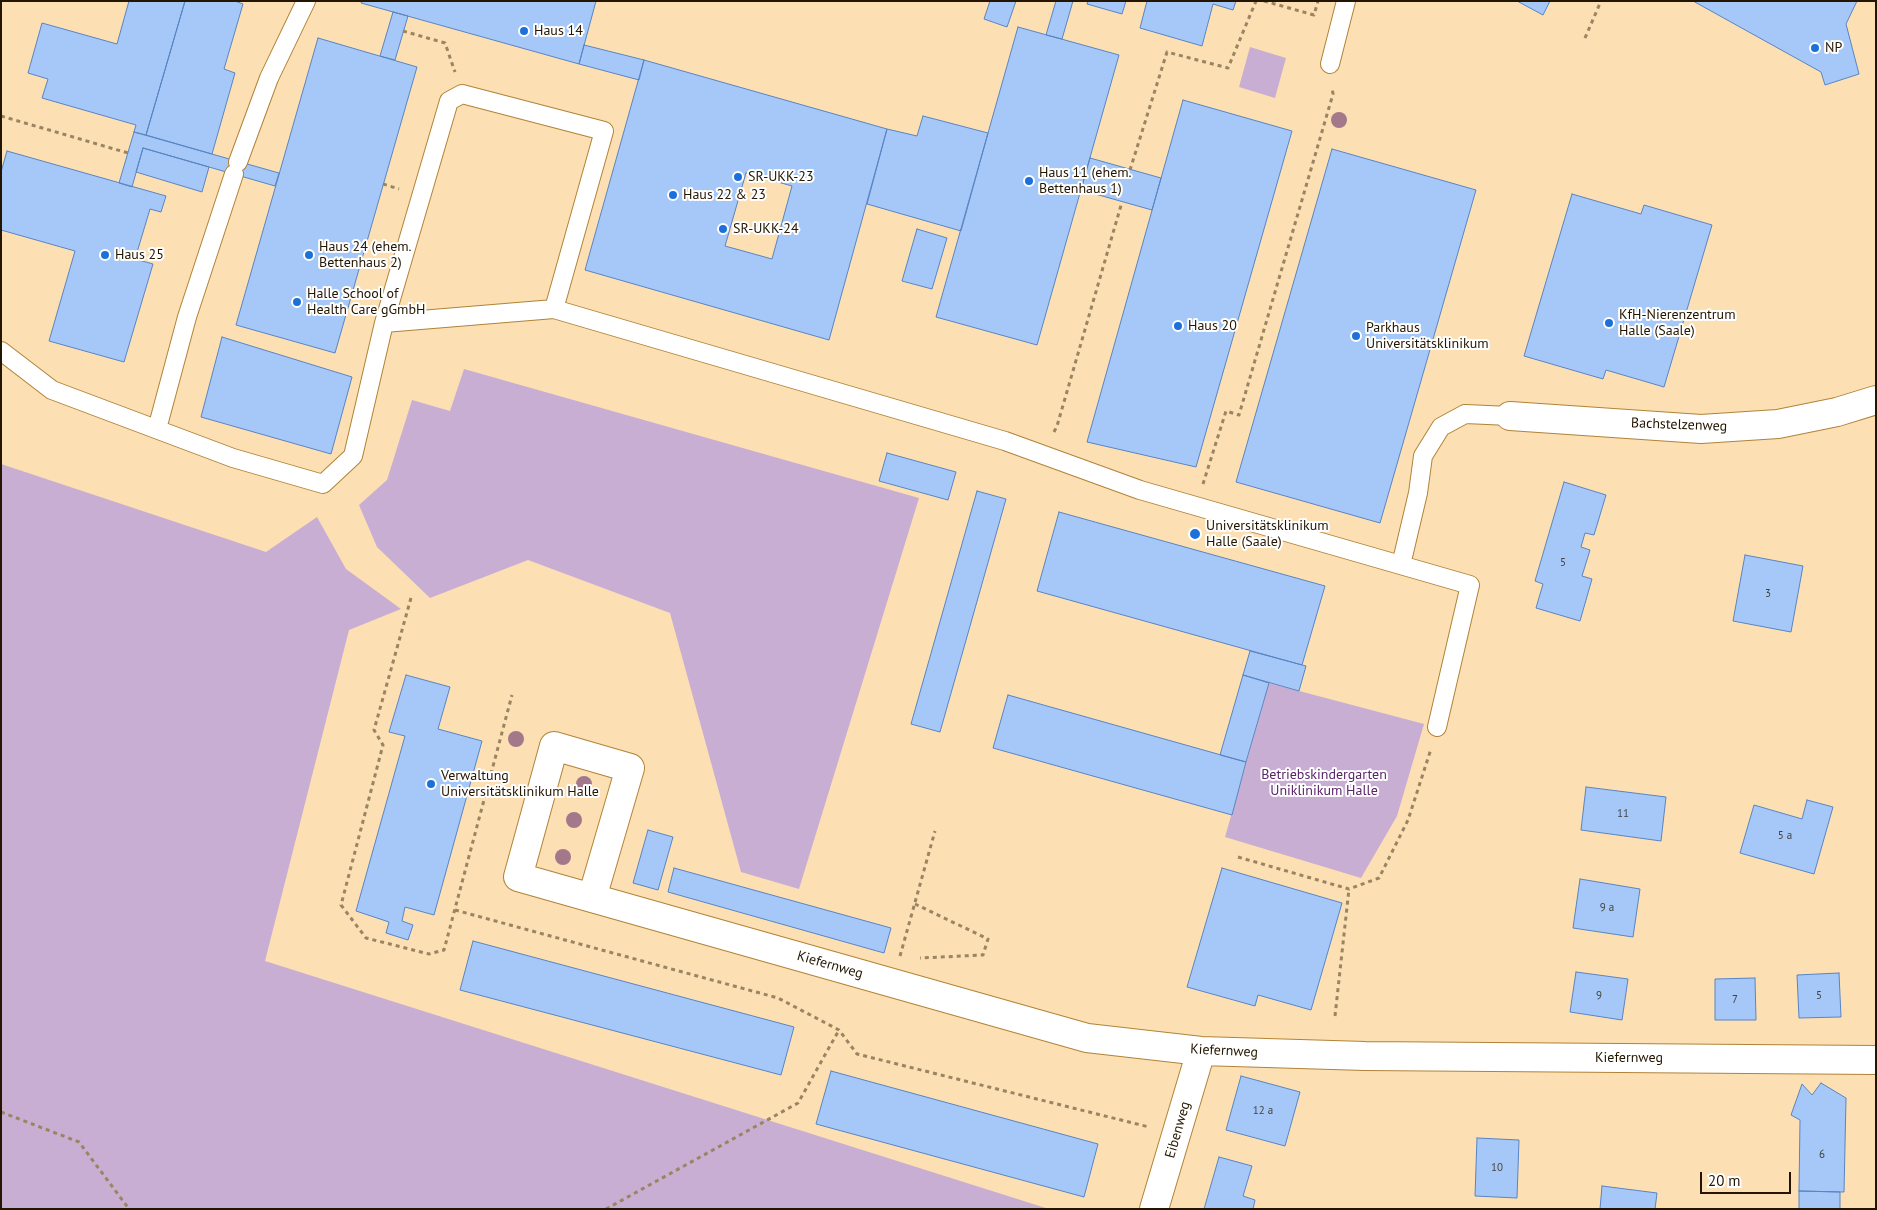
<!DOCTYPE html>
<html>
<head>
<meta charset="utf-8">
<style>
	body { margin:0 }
	#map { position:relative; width:1877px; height:1210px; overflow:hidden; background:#fcdfb3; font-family:"PT Sans",sans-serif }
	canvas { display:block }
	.frame { position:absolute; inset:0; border:2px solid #231500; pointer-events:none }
	.scale { position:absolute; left:1700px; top:1172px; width:91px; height:22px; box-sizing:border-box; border:2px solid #231500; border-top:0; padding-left:6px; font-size:15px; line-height:18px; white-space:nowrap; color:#231500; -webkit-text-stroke:4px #fff; paint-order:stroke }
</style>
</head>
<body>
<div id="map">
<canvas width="1877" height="1210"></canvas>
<div class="frame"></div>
<div class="scale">20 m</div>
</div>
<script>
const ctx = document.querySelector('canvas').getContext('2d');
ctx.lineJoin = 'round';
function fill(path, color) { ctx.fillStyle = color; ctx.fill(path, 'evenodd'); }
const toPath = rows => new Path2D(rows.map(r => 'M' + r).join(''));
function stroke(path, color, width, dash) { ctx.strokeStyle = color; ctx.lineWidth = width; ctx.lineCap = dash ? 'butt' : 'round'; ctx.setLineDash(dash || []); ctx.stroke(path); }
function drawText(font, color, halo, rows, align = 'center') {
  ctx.font = font + ' "PT Sans",sans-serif'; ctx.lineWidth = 4; ctx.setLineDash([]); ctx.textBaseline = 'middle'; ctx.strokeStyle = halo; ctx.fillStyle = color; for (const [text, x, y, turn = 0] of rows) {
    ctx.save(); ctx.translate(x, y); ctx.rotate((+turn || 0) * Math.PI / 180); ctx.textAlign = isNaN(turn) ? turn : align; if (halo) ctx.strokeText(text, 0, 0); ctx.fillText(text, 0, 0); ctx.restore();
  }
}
fill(toPath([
	[1250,47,1286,58,1275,98,1239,87],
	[464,369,919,498,799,889,741,872,670,613,528,560,430,598,377,547,359,505,387,480,412,400,450,411],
	[1,464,266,552,317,517,346,569,401,609,349,630,265,961,1049,1209,1,1209],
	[1269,683,1424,724,1397,816,1361,878,1225,837]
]), '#c9aed3');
const building = toPath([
	[129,1,185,1,146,135,134,132,136,125,42,98,48,79,28,73,42,23,117,44,129,1],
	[185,1,235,1,243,4,224,69,235,73,212,154,146,135,185,1],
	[362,1,596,1,579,64,361,3,362,1],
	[990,1,1016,1,1007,27,984,19,990,1],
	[1056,1,1073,1,1062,39,1046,35,1056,1],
	[1088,1,1126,1,1122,14,1087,4,1088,1],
	[1147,1,1236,1,1233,10,1213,4,1202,46,1140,28,1147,1],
	[1517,1,1550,1,1543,15,1517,1],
	[1693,1,1857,1,1846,24,1859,74,1825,85,1821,72,1693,1],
	[393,12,408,16,395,60,380,56,393,12],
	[1018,27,1119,55,1037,345,936,317,1018,27],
	[318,38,417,67,335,353,236,325,318,38],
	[584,45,644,60,639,80,579,64,584,45],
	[644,60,887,129,829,340,585,270,644,60],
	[746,173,792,186,772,259,725,246,746,173],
	[1183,100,1292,131,1196,467,1087,442,1183,100],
	[923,116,988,133,961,231,867,204,887,129,917,136,923,116],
	[134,132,279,173,275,186,143,148,132,187,119,183,134,132],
	[143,148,209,167,202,192,136,172,143,148],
	[1332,149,1476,190,1380,523,1236,482,1332,149],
	[7,151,166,196,161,212,150,209,135,259,153,264,124,362,49,341,75,251,1,230,1,172,7,151],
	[1090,158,1161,178,1152,210,1081,190,1090,158],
	[1572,194,1641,214,1644,205,1712,225,1664,387,1606,370,1603,379,1524,356,1572,194],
	[917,229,947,238,932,289,902,281,917,229],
	[222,337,352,377,331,454,201,417,222,337],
	[887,453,956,472,948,500,879,481,887,453],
	[1564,482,1606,495,1594,535,1585,533,1581,547,1590,550,1582,576,1592,579,1580,621,1536,608,1543,584,1535,581,1564,482],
	[977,491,1006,499,940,732,911,724,977,491],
	[1059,512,1325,586,1302,665,1037,591,1059,512],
	[1745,555,1803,566,1791,632,1733,621,1745,555],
	[1250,651,1306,666,1299,691,1243,675,1250,651],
	[406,675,450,687,438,729,482,741,434,915,405,907,402,921,413,925,408,940,386,933,389,922,356,911,405,736,389,732,406,675],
	[1243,675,1269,683,1246,762,1220,755,1243,675],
	[1008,695,1246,762,1232,815,993,748,1008,695],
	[1586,787,1666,797,1661,841,1581,830,1586,787],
	[1807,800,1833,807,1814,874,1740,853,1754,805,1802,819,1807,800],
	[648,830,673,837,658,890,633,883,648,830],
	[674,868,891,928,884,953,668,892,674,868],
	[1222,868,1342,903,1311,1010,1258,995,1255,1006,1187,987,1222,868],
	[1580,879,1640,889,1633,937,1573,928,1580,879],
	[473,941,794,1027,781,1075,460,990,473,941],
	[1576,972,1628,979,1622,1020,1570,1012,1576,972],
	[1839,973,1841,1017,1799,1018,1797,975,1839,973],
	[1755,978,1756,1020,1715,1020,1715,979,1755,978],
	[831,1071,1098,1144,1084,1197,816,1124,831,1071],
	[1241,1076,1300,1092,1285,1146,1226,1130,1241,1076],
	[1821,1083,1846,1098,1844,1192,1799,1191,1800,1120,1791,1115,1802,1084,1812,1095,1821,1083],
	[1477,1138,1519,1140,1517,1198,1475,1196,1477,1138],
	[1219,1157,1252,1166,1243,1196,1255,1200,1253,1209,1204,1209,1219,1157],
	[1602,1186,1657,1193,1655,1209,1600,1209,1602,1186],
	[1799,1191,1840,1192,1840,1209,1799,1209,1799,1191]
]);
fill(building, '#a6c8f8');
stroke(building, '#5884c3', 1);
const lane = toPath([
	[1330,64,1346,1],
	[238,162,269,78,306,1],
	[384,323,449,101,462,94,604,131,554,309],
	[1,351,52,390,233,458,323,484,353,456,384,323,554,309,1005,441,1140,490,1470,585,1437,727],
	[157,429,187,317,234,174],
	[1401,565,1418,493,1423,456,1441,427,1465,414,1510,416]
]);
const street = toPath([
	[1510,416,1701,429,1778,424,1837,412,1876,400],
	[592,898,630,768,554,746,518,877,592,898,1087,1038,1201,1051,1365,1056,1876,1060],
	[1154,1209,1201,1051]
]);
stroke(lane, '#b18337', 20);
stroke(street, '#b18337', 30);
stroke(toPath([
	[1264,1,1314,15,1318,1],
	[403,31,445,43,455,72],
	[1585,38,1601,1],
	[1,116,128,153],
	[1130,170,1167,52,1228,68,1256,1],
	[383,184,399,189],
	[1054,432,1057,426,1122,202],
	[1203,484,1226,411,1239,415,1333,94,1332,87],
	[411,598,374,730,383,745,341,905,366,938,429,954,444,950,512,695],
	[1238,857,1349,889,1379,878,1408,820,1431,749],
	[915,904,988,939,983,955,920,958],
	[455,910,778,998,839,1030,857,1054,1149,1127],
	[900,956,935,831],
	[1335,1016,1349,889],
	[1,1112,79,1142,129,1209],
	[606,1209,798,1103,839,1030]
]), '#9a8462', 3, [4, 4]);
stroke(lane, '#fff', 18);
stroke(street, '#fff', 28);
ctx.fillStyle = '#a3788b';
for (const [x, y] of [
	[1339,120],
	[516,739],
	[584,784],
	[574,820],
	[563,857]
]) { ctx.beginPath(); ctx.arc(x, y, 8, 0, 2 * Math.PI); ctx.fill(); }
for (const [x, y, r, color] of [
	[524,31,5,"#1c70da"],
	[1815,48,5,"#1c70da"],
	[738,177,5,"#1c70da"],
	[1029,181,5,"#1c70da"],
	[673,195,5,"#1c70da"],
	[723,229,5,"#1c70da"],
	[105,255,5,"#1c70da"],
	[309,255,5,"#1c70da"],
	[297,302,5,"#1c70da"],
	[1609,323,5,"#1c70da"],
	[1178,326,5,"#1c70da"],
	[1356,336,5,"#1c70da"],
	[1195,534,6,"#1c70da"],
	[431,784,5,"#1c70da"]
]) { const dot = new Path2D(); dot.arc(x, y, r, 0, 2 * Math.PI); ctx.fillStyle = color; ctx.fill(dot); stroke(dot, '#fff', 2); }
drawText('11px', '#44423e', null, [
	["5",1563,563],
	["3",1768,594],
	["11",1623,814],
	["5 a",1785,836],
	["9 a",1607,908],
	["9",1599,996],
	["5",1819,996],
	["7",1735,1000],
	["12 a",1263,1111],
	["6",1822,1155],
	["10",1497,1168]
]);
drawText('14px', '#231500', '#fff', [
	["Haus 14",534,31],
	["NP",1825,48],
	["Haus 11 (ehem.",1039,173],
	["Bettenhaus 1)",1039,189],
	["SR-UKK-23",748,177],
	["Haus 22 & 23",683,195],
	["SR-UKK-24",733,229],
	["Haus 24 (ehem.",319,247],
	["Bettenhaus 2)",319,263],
	["Haus 25",115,255],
	["Halle School of",307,294],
	["Health Care gGmbH",307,310],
	["KfH-Nierenzentrum",1619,315],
	["Halle (Saale)",1619,331],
	["Haus 20",1188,326],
	["Parkhaus",1366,328],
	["Universitätsklinikum",1366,344],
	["Universitätsklinikum",1206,526],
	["Halle (Saale)",1206,542],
	["Verwaltung",441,776],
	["Universitätsklinikum Halle",441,792]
], 'left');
drawText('14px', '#231500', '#fff', [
	["Bachstelzenweg",1679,425,2],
	["Kiefernweg",830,965,16],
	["Kiefernweg",1224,1051,3],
	["Kiefernweg",1629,1058],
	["Eibenweg",1178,1130,-74]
]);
drawText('14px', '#5a246b', '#fff', [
	["Betriebskindergarten",1324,775],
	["Uniklinikum Halle",1324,791]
]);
</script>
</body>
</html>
